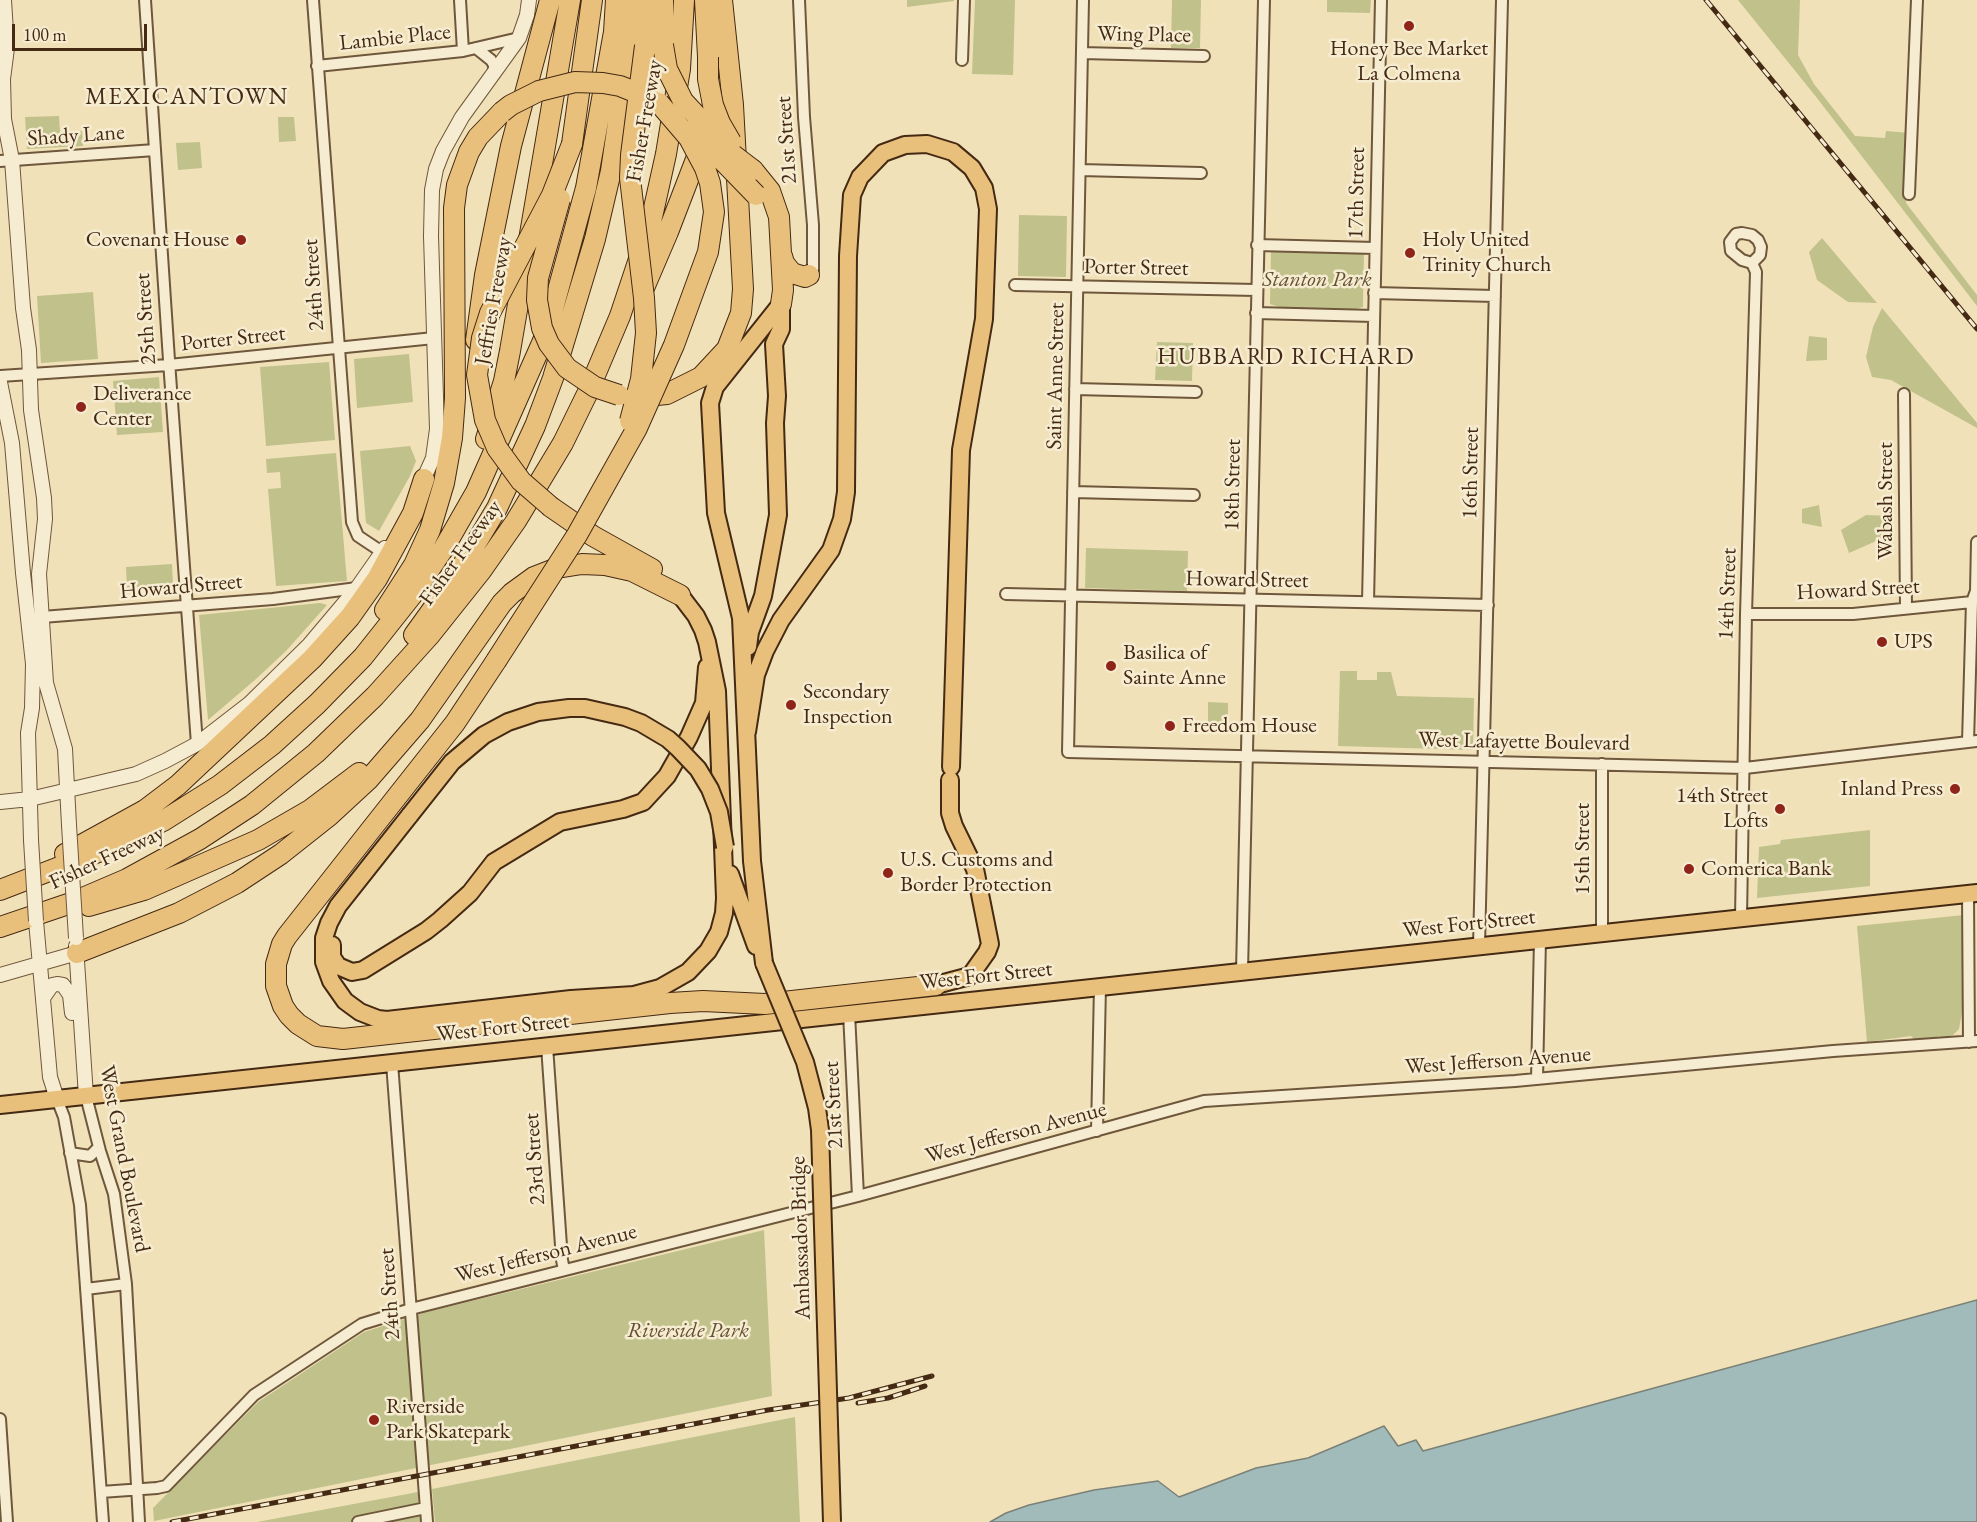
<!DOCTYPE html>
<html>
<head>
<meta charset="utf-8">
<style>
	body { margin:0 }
	#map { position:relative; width:1977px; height:1522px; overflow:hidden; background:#f1e1b8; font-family:"EB Garamond",serif }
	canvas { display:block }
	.scale { position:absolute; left:12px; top:24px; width:135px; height:27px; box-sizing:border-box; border:3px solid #442913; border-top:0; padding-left:8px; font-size:18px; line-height:21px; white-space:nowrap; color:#442913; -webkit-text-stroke:4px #f6ecd1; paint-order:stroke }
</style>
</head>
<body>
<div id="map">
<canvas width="1977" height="1522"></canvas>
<div class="scale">100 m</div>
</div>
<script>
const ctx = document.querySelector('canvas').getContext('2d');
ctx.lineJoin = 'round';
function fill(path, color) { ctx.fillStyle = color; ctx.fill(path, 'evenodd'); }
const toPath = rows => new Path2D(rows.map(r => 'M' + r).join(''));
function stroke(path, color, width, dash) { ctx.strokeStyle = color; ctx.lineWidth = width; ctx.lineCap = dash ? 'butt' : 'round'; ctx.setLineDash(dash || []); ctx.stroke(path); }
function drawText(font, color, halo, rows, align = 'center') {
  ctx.font = font + ' "EB Garamond",serif'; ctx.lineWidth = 5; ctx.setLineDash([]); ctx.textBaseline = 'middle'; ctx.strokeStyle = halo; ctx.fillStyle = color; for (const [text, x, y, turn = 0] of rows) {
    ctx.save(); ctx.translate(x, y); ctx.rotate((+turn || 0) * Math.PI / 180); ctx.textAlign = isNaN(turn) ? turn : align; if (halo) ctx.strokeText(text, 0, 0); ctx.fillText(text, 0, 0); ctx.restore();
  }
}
fill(toPath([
	[907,0,954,0,954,1,907,7],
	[975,0,1015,0,1013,75,972,74],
	[1172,0,1201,0,1200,48,1171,48],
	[1327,0,1371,0,1370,13,1327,12],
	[1738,0,1800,0,1798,55,1814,84,1855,136,1885,138,1886,131,1910,133,1906,203,1977,295,1977,306,1817,98],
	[59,116,60,132,82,131,83,146,27,149,25,117],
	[278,117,294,117,296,141,279,142],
	[200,142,202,168,178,170,176,143],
	[1019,215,1067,216,1066,277,1018,276],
	[1822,238,1877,303,1848,302,1817,280,1809,252],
	[1271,250,1364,252,1363,307,1349,311,1285,309,1270,304],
	[93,292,98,359,41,363,37,296],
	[1882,308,1977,423,1977,428,1891,380,1872,377,1866,357,1873,327],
	[1809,336,1827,338,1827,360,1806,361],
	[1157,342,1193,343,1192,381,1155,380],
	[409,354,413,402,357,408,354,359],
	[329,362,335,440,266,446,260,367],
	[159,377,163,432,117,435,113,381],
	[410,446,416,461,410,476,379,531,366,523,360,451],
	[336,453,347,581,276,586,268,489,281,488,280,472,267,473,266,459],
	[1819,505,1822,527,1802,523,1802,509],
	[1866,515,1892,516,1892,534,1849,553,1841,530],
	[1086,548,1188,551,1187,591,1085,588],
	[172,564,173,585,127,588,126,567],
	[320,603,327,605,286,651,256,679,208,720,199,615],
	[1340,671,1357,671,1357,680,1377,680,1377,672,1391,672,1397,696,1474,698,1473,750,1338,746],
	[1208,702,1228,703,1228,724,1208,724],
	[1870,830,1870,886,1757,898,1759,847,1780,844,1781,840],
	[1964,915,1963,962,1966,964,1963,1007,1959,1029,1953,1035,1944,1038,1939,1036,1936,1039,1915,1040,1911,1036,1867,1042,1857,926],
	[764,1230,772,1396,154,1521,153,1508,258,1402,364,1332,427,1312],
	[795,1417,800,1522,435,1522,432,1489],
	[418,1492,420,1522,257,1522]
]), '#c0c18b');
const water = toPath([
	[1977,1300,1977,1522,990,1522,1006,1513,1029,1505,1094,1490,1158,1481,1179,1497,1256,1468,1308,1458,1384,1426,1398,1446,1416,1440,1423,1451,1977,1300]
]);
fill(water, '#a0bbba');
stroke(water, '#7b8177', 1.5);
const minor = toPath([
	[145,0,170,375,197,744],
	[313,0,352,522,358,536,382,552],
	[460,0,463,51],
	[799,0,804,117,813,225,813,271,809,275],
	[1083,0,1068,752,1745,768,1977,741],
	[476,48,491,60,494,65,494,74],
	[1082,53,1204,56],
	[962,60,964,0],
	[317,66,463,51,519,38],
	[0,161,155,150],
	[1080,170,1201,173],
	[1909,194,1917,0],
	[1257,245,1375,248],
	[1015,285,1256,290],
	[1374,293,1495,296],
	[1256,313,1374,316],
	[0,376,169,365,434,338],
	[1075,389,1196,392],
	[1904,394,1906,608],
	[1073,492,1194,495],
	[1006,594,1488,605],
	[1368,602,1381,0],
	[1746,614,1853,614,1972,602],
	[42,617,273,599,357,588],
	[1968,742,1972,602,1976,591,1977,542],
	[1968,894,1969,1042],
	[1741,918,1746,614,1756,272,1752,263,1742,260,1731,251,1730,242,1736,234,1742,233,1752,235,1758,240,1761,247,1760,255,1752,263],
	[1602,933,1602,764],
	[1479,946,1502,0],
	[1242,971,1264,0],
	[849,1013,858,1196],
	[547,1046,562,1260,564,1270],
	[392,1063,427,1522],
	[1537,1079,1540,939],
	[86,1096,100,1151,114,1194,126,1284,139,1522],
	[57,1099,64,1117,80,1205,103,1522],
	[1097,1131,1100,986],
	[70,1153,90,1156,99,1147],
	[86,1289,126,1284],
	[0,1419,7,1522],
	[101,1492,157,1488,166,1486,254,1395,362,1324,411,1309,858,1196,1204,1101,1515,1081,1833,1051,1977,1041],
	[358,1522,426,1508]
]);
const tertiary = toPath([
	[4,0,7,48,3,79,4,119,12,160,23,308,29,350,31,410,44,498,45,519,39,574,46,683,65,749,69,825],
	[0,382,12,443,23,573,33,664,32,708,28,733,31,840],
	[420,487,433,458,437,429,431,236,432,190,436,169,443,151,462,117,519,38,527,15,529,0],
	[0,802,30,799,136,774,165,761,197,744,250,703,309,645,357,588,385,548],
	[36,921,50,1077,57,1099],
	[76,946,86,1096],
	[0,975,77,953],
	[43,998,52,985,57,984,63,985,70,995,72,1013]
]);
const primary = toPath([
	[0,1105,1977,893]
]);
const trunk = toPath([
	[748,647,750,632,763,596,778,515,775,423,777,396,774,344,781,329,781,304],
	[747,732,756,675,765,651,781,620,831,550,842,519,846,492,848,256,852,195,860,177,883,153,905,145,927,144,953,152,972,168,984,188,988,209,984,319,961,450,951,767],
	[410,815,338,906,329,923,324,938,324,962,331,981,345,1001,360,1012,378,1019,387,1020,571,999,634,995,660,988,688,972,708,951,719,932,724,913,725,898,717,691,707,642,703,630,696,616,680,595],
	[730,874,756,946],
	[332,945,332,957,338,966,352,972,363,970,426,931,440,920,470,893,494,862,560,822,623,809,643,802,667,776,689,737,704,703,707,667],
	[764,963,752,861,741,618,716,513,710,403,715,387,781,304],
	[936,985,970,976,987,952,990,944,975,869,954,826,950,813,950,780]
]);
const motorway = toPath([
	[705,0,708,57],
	[663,45,663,0],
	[645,46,650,0],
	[572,144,592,0],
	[753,170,770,191,779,217,783,290,781,304],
	[782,256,784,263,792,273,805,277,809,275],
	[641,295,668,232,703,141],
	[476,340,485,275,511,146,550,0],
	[636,397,667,394,701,377,727,349,741,313,743,289,733,105,722,0],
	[486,439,504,381,510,351,570,0],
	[551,507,593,536,652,569],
	[385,610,414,565,430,530,444,483,452,438,455,398,454,208,457,185,469,152,478,137,502,112],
	[414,635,455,578,497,508,535,426,553,378,595,239,611,171,636,0],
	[496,661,455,723,287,936,282,944,276,964,276,986,283,1006,289,1015,298,1024,317,1036,343,1039,670,1003,703,1001,765,1004,936,985],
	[65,854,145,810,178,785,312,659,350,617,377,579,413,513,424,479],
	[0,890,106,849,163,821,220,785,272,745,317,704,363,657,413,594,444,548,476,492,546,334,586,188,614,32,616,0],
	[89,906,144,890,258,840,310,810,359,773],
	[0,927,71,903,127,879,200,839,252,805,316,753,375,696,430,635,481,571,516,521,563,443,587,394,620,316,650,226,666,154,680,69,684,0],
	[77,953,179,913,237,883,281,854,329,816,368,780,420,720,502,603,512,593,534,577,557,568,582,564,605,565,632,571,680,595]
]);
stroke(minor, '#6f573c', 14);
stroke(tertiary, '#6f573c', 16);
stroke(primary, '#442913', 20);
stroke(trunk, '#442913', 20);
stroke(motorway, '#442913', 22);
stroke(minor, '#f6ecd1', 10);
stroke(tertiary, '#f6ecd1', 14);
stroke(primary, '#e8c07c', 16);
stroke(trunk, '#e8c07c', 16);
stroke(motorway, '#e8c07c', 20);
const rail = toPath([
	[1706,0,1977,329],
	[858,1403,888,1398,925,1386],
	[172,1522,768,1410,849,1398,932,1376]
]);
stroke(rail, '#442913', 5);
stroke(rail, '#f6ecd1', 3, [9]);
const tertiaryBridge = toPath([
	[69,825,76,938],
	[31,840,36,921]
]);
const trunkBridge = toPath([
	[410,815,452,762,484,735,508,722,538,712,569,708,585,708,625,717,641,723,668,739,678,748,698,769,710,789,719,812,725,847],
	[764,963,805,1062,817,1108,820,1130,832,1522]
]);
const motorwayBridge = toPath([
	[663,45,667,69,683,101,732,154,753,170],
	[708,57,708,79,713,105,720,123,731,142],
	[502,112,511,105,539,91,575,82,603,83,620,86,650,98],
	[693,130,756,195],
	[560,199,538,278,537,300,542,328,549,344,567,368,595,387,619,395],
	[630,421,641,379,646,333,644,298,630,178,631,155,645,46],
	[551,507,521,481,497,448,485,420,477,375,482,338,490,313,552,195,572,144],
	[496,661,577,535,637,428,674,345,708,252,714,212,710,183,705,168,689,138,659,103]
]);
stroke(tertiaryBridge, '#6f573c', 16, []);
stroke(trunkBridge, '#442913', 20, []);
stroke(motorwayBridge, '#442913', 22, []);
stroke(tertiaryBridge, '#f6ecd1', 14);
stroke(trunkBridge, '#e8c07c', 16);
stroke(motorwayBridge, '#e8c07c', 20);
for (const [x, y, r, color] of [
	[1409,26,6,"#8f2418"],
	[241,240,6,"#8f2418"],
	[1410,253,6,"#8f2418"],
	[81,407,6,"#8f2418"],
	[1882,642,6,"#8f2418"],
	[1111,666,6,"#8f2418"],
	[791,705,6,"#8f2418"],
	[1170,726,6,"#8f2418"],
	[1955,789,6,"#8f2418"],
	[1780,809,6,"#8f2418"],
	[1689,869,6,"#8f2418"],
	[888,873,6,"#8f2418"],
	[374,1420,6,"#8f2418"]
]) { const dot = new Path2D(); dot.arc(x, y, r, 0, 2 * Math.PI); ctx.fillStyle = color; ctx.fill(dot); stroke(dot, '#f6ecd1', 2); }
drawText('22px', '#442913', '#f6ecd1', [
	["Wing Place",1144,35,1],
	["Lambie Place",395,38,-6],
	["Fisher Freeway",645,121,-80],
	["Shady Lane",76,136,-4],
	["21st Street",787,140,-94],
	["17th Street",1357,193,-89],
	["Porter Street",1136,268,1],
	["24th Street",314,285,-94],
	["Jeffries Freeway",494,301,-80],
	["25th Street",146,319,-94],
	["Porter Street",233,339,-6],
	["Saint Anne Street",1056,376,-89],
	["16th Street",1471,473,-89],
	["18th Street",1233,485,-89],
	["Wabash Street",1886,501,-90],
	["Fisher Freeway",461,553,-54],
	["Howard Street",1247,580,1],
	["Howard Street",181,587,-5],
	["Howard Street",1858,590,-3],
	["14th Street",1728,594,-88],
	["West Lafayette Boulevard",1524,742,1],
	["15th Street",1583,849,-90],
	["Fisher Freeway",107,858,-25],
	["West Fort Street",1469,924,-6],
	["West Fort Street",986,976,-6],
	["West Fort Street",503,1028,-6],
	["West Jefferson Avenue",1498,1061,-4],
	["21st Street",834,1105,-93],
	["West Jefferson Avenue",1016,1133,-15],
	["West Grand Boulevard",124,1159,79],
	["23rd Street",535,1159,-94],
	["Ambassador Bridge",801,1238,-92],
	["West Jefferson Avenue",546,1254,-14],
	["24th Street",390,1294,-94]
]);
drawText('22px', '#442913', '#f6ecd1', [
	["Honey Bee Market",1409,49,"center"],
	["La Colmena",1409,74,"center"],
	["Covenant House",229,240,"right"],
	["Holy United",1422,240],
	["Trinity Church",1422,265],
	["Deliverance",93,394],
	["Center",93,419],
	["UPS",1894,642],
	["Basilica of",1123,653],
	["Sainte Anne",1123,678],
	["Secondary",803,692],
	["Inspection",803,717],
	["Freedom House",1182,726],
	["Inland Press",1943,789,"right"],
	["14th Street",1768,796,"right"],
	["Lofts",1768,821,"right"],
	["U.S. Customs and",900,860],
	["Border Protection",900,885],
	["Comerica Bank",1701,869],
	["Riverside",386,1407],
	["Park Skatepark",386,1432]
], 'left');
drawText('italic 22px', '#634f31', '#f6ecd1', [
	["Stanton Park",1317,280],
	["Riverside Park",688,1331]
]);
ctx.letterSpacing = '1.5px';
drawText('24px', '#442913', '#f6ecd1', [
	["MEXICANTOWN",187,97],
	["HUBBARD RICHARD",1286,357]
]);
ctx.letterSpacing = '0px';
</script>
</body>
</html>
